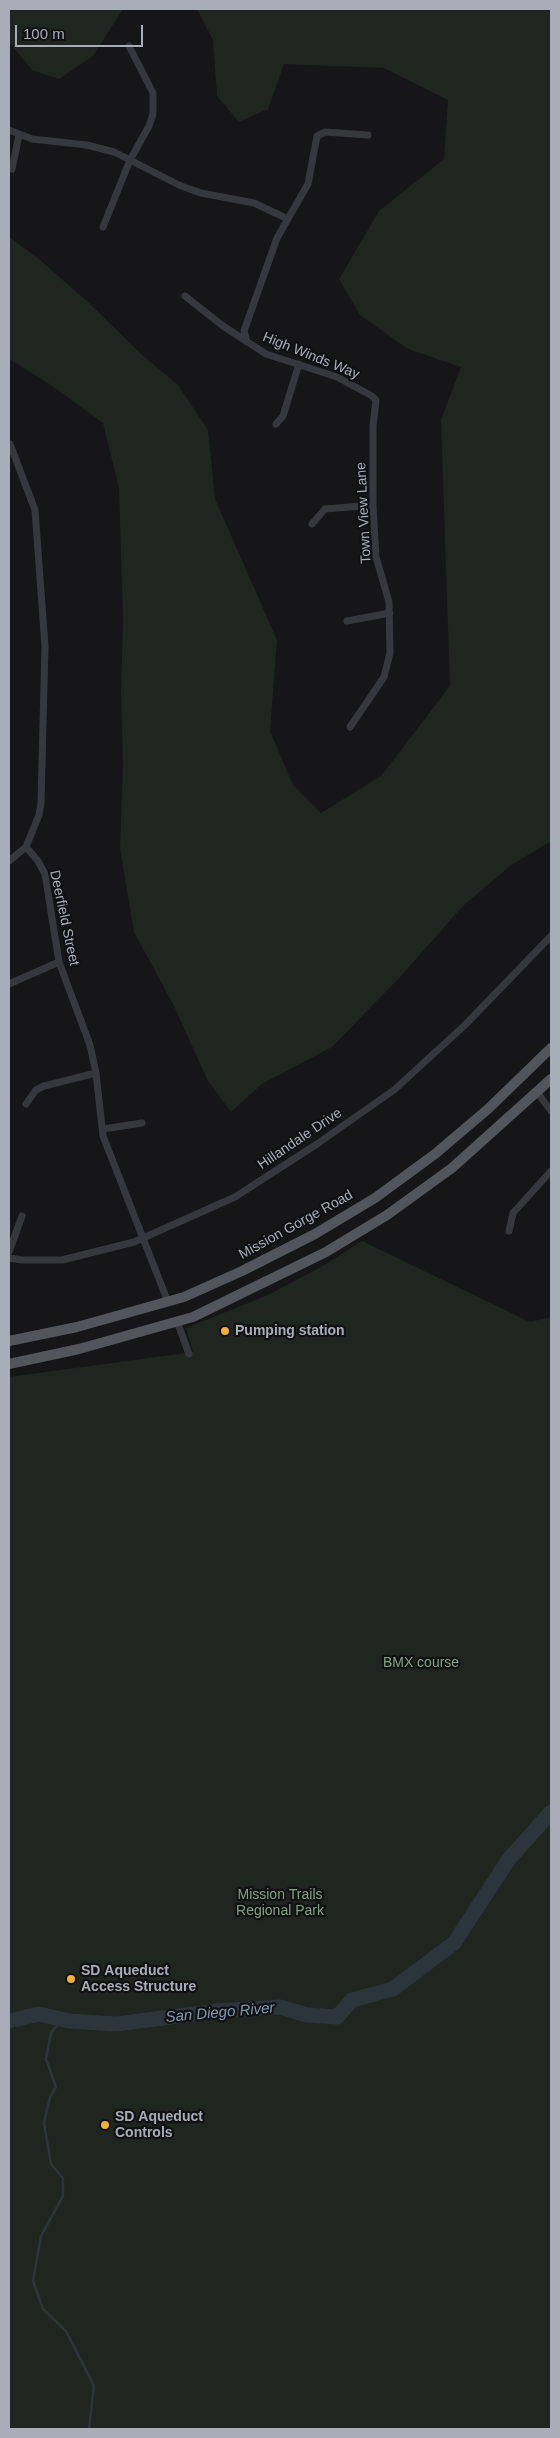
<!DOCTYPE html>
<html>
<head>
<meta charset="utf-8">
<style>
	body { margin:0 }
	#map { position:relative; width:560px; height:2438px; overflow:hidden; background:#161618; font-family:Helvetica,sans-serif }
	canvas { display:block }
	.frame { position:absolute; inset:0; border:10px solid #a8adb8; pointer-events:none }
	.scale { position:absolute; left:15px; top:25px; width:128px; height:22px; box-sizing:border-box; border:2px solid #a8adb8; border-top:0; padding-left:6px; font-size:15px; line-height:18px; white-space:nowrap; color:#a8adb8; -webkit-text-stroke:4px #111113; paint-order:stroke }
</style>
</head>
<body>
<div id="map">
<canvas width="560" height="2438"></canvas>
<div class="frame"></div>
<div class="scale">100 m</div>
</div>
<script>
const ctx = document.querySelector('canvas').getContext('2d');
ctx.lineJoin = 'round';
function fill(path, color) { ctx.fillStyle = color; ctx.fill(path, 'evenodd'); }
const toPath = rows => new Path2D(rows.map(r => 'M' + r).join(''));
function stroke(path, color, width, dash) { ctx.strokeStyle = color; ctx.lineWidth = width; ctx.lineCap = dash ? 'butt' : 'round'; ctx.setLineDash(dash || []); ctx.stroke(path); }
function drawText(font, color, halo, rows, align = 'center') {
  ctx.font = font + ' Helvetica,sans-serif'; ctx.lineWidth = 4.5; ctx.setLineDash([]); ctx.textBaseline = 'middle'; ctx.strokeStyle = halo; ctx.fillStyle = color; for (const [text, x, y, turn = 0] of rows) {
    ctx.save(); ctx.translate(x, y); ctx.rotate((+turn || 0) * Math.PI / 180); ctx.textAlign = isNaN(turn) ? turn : align; if (halo) ctx.strokeText(text, 0, 0); ctx.fillText(text, 0, 0); ctx.restore();
  }
}
fill(toPath([
	[9,9,123,9,93,56,59,79,32,70,9,42],
	[197,9,551,9,551,841,510,866,462,907,401,976,332,1047,262,1084,231,1112,208,1081,173,1004,134,932,120,848,123,765,121,693,123,619,119,488,103,423,48,383,9,359,9,237,39,259,90,304,140,353,178,385,208,430,215,499,277,640,270,731,293,785,321,813,381,776,450,686,441,420,461,367,408,349,360,315,339,279,379,211,444,159,448,100,384,68,284,64,268,109,239,122,217,96,213,40],
	[362,1241,530,1322,551,1317,551,2429,9,2429,9,1377,193,1352,186,1328,268,1295,321,1267]
]), '#1e261f');
stroke(toPath([
	[62,2019,51,2033,46,2059,56,2087,50,2097,44,2123,51,2164,63,2178,63,2196,41,2236,33,2281,43,2309,66,2331,94,2386,89,2429]
]), '#2c353c', 2.5);
stroke(toPath([
	[9,2021,39,2014,69,2021,116,2024,218,2011,280,2007,307,2015,337,2017,352,2000,393,1989,454,1943,509,1859,551,1812]
]), '#2c353c', 15);
stroke(toPath([
	[9,130,32,139,87,145,114,152,181,186,201,193,254,203,288,219],
	[12,169,19,135],
	[103,227,130,160,149,126,153,114,153,93,129,46],
	[185,296,223,326,266,354,337,377,372,396,376,400,373,426,373,505,376,557,389,602,390,653,384,677,350,727],
	[247,342,244,331,277,238,308,184,317,136,325,132,368,135],
	[276,424,283,416,299,364],
	[312,524,325,509,373,505],
	[347,621,390,613],
	[26,847,38,861,45,874,59,962,90,1045,96,1073,103,1136,168,1302],
	[9,861,26,847,39,815,41,803,45,646,35,510,10,444],
	[9,984,59,962],
	[537,1092,551,1111],
	[26,1104,36,1090,44,1086,96,1073],
	[103,1129,142,1123],
	[509,1231,513,1213,551,1171],
	[9,1252,22,1216],
	[9,1258,22,1260,62,1260,134,1242,235,1197,317,1144,394,1090,465,1025,551,936],
	[177,1321,189,1354]
]), '#37383d', 7);
stroke(toPath([
	[9,1341,77,1327,184,1297,242,1271,315,1234,375,1198,435,1154,488,1109,551,1048],
	[9,1364,79,1349,193,1317,326,1252,387,1215,452,1168,551,1079]
]), '#53555c', 10);
for (const [x, y, r, color] of [
	[225,1331,5,"#f2b134"],
	[71,1979,5,"#f2b134"],
	[105,2125,5,"#f2b134"]
]) { const dot = new Path2D(); dot.arc(x, y, r, 0, 2 * Math.PI); ctx.fillStyle = color; ctx.fill(dot); stroke(dot, '#111113', 2); }
drawText('14px', '#a8adb8', '#111113', [
	["High Winds Way",311,356,22],
	["Town View Lane",364,513,-93],
	["Deerfield Street",64,918,78],
	["Hillandale Drive",300,1139,-34],
	["Mission Gorge Road",296,1225,-29]
]);
drawText('bold 14px', '#a8adb8', '#111113', [
	["Pumping station",235,1331],
	["SD Aqueduct",81,1971],
	["Access Structure",81,1987],
	["SD Aqueduct",115,2117],
	["Controls",115,2133]
], 'left');
drawText('14px', '#7fa381', '#111113', [
	["BMX course",421,1663],
	["Mission Trails",280,1895],
	["Regional Park",280,1911]
]);
drawText('italic 15px', '#7f9bb3', '#111113', [
	["San Diego River",220,2013,-5]
]);
</script>
</body>
</html>
